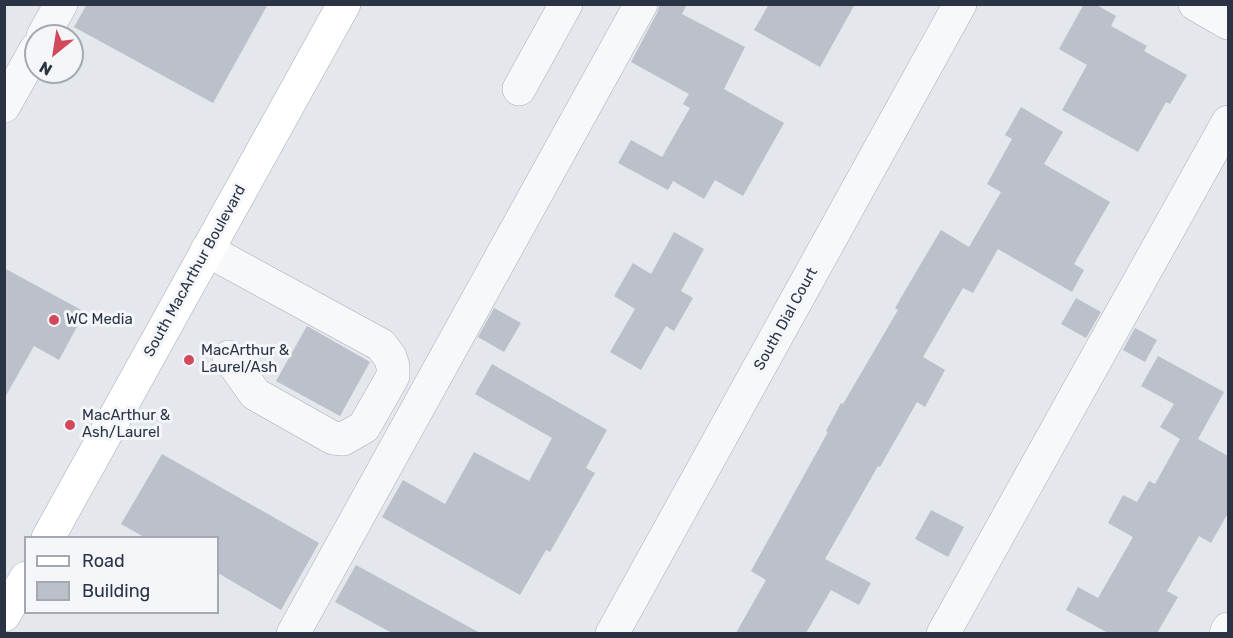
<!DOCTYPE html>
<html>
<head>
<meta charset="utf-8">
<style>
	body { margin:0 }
	#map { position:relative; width:1233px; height:638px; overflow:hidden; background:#e4e7ec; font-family:Rubik,sans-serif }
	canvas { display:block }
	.frame { position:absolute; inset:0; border:6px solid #2b3445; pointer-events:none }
	.legend { position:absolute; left:24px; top:536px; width:195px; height:78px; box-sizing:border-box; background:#f4f6f9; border:2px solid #a4a8b1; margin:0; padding:8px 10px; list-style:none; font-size:18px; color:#2b3445 }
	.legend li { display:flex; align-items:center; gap:12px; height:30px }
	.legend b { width:30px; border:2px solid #a4a8b1 }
	.north { position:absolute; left:24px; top:24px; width:60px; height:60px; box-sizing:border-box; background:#f4f6f9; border:2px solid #a4a8b1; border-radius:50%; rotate:210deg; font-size:16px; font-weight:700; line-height:24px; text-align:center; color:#2b3445 }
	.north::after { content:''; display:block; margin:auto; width:21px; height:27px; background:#d1495b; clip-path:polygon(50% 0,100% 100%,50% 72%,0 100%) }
</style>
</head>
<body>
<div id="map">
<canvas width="1233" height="638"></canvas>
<div class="frame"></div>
<ul class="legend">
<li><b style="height:8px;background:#fff"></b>Road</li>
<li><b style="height:16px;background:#bbc0ca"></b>Building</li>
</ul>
<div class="north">N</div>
</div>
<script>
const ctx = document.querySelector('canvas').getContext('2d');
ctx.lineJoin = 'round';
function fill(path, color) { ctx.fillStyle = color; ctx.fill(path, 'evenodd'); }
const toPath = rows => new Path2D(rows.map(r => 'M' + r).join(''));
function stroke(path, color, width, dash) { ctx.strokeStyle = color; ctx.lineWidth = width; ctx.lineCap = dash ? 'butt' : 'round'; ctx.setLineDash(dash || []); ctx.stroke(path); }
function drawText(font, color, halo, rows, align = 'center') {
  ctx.font = font + ' Rubik,sans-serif'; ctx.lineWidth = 6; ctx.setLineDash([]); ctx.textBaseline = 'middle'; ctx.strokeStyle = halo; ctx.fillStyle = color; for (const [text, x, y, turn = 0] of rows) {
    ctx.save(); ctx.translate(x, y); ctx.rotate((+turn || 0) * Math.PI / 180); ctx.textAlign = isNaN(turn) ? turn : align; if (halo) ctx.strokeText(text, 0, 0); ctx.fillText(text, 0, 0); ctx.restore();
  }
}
fill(toPath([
	[87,4,268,4,213,103,74,27],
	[660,4,687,4,682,14,745,47,724,89,784,123,743,196,715,180,704,199,673,181,668,190,618,163,631,140,662,157,690,108,683,104,689,94,631,62,657,13],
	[769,4,855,4,820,67,754,30],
	[1084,4,1095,4,1116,16,1111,26,1147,46,1144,51,1187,75,1170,104,1166,102,1138,152,1062,110,1087,65,1059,49],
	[1021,107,1063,132,1044,164,1110,202,1074,264,1084,270,1072,292,998,249,973,293,963,288,923,357,945,370,925,407,917,402,880,467,878,466,825,559,871,583,859,605,831,590,806,633,736,633,766,580,751,571,828,432,826,431,841,403,843,404,898,310,895,308,916,272,941,230,969,247,1001,192,987,184,1012,139,1005,135],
	[674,232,704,249,681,291,693,298,674,331,666,326,641,370,610,352,635,309,614,296,633,263,651,274],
	[4,268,85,312,59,360,34,346,4,399],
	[1076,298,1101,312,1086,338,1061,324],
	[494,308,521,323,504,352,478,337],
	[307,326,370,362,340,416,276,381],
	[1135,328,1157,340,1145,362,1123,350],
	[1158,356,1224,392,1198,439,1228,456,1228,513,1211,543,1199,536,1167,591,1178,597,1157,633,1108,633,1066,610,1078,587,1098,598,1133,537,1108,523,1123,495,1137,502,1149,481,1155,484,1180,439,1160,427,1174,404,1141,386],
	[492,364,607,430,586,468,595,473,550,552,546,550,520,595,382,517,403,480,445,504,474,452,529,481,552,438,475,394],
	[162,454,319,543,281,610,218,573,218,537,144,537,121,524],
	[931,510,964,527,948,557,915,539],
	[356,565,480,633,392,633,335,602]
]), '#bbc0ca');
const minor = toPath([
	[1195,4,1228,23],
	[43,36,61,4],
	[519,89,566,4],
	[4,106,36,49],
	[207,250,381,345,390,357,393,366,393,376,364,427,343,439,333,438,255,394,229,357],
	[293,634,641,4],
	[612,634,960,4],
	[943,634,1228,122],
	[1226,634,1228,629]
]);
const major = toPath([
	[48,538,344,4],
	[4,615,26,578]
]);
stroke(minor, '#a9aeb7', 34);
stroke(major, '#a3abb8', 34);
stroke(minor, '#f7f8fa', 33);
stroke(major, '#fff', 33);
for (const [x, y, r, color] of [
	[54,320,6,"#d1495b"],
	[189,360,6,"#d1495b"],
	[70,425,6,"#d1495b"]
]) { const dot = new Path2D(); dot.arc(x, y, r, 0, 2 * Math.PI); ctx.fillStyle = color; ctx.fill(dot); stroke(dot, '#f4f6f9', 2); }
drawText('15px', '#2b3445', '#f4f6f9', [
	["South MacArthur Boulevard",195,271,-61],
	["South Dial Court",786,319,-61]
]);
drawText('15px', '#2b3445', '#f4f6f9', [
	["WC Media",66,320],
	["MacArthur &",201,351],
	["Laurel/Ash",201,368],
	["MacArthur &",82,416],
	["Ash/Laurel",82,433]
], 'left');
</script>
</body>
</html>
